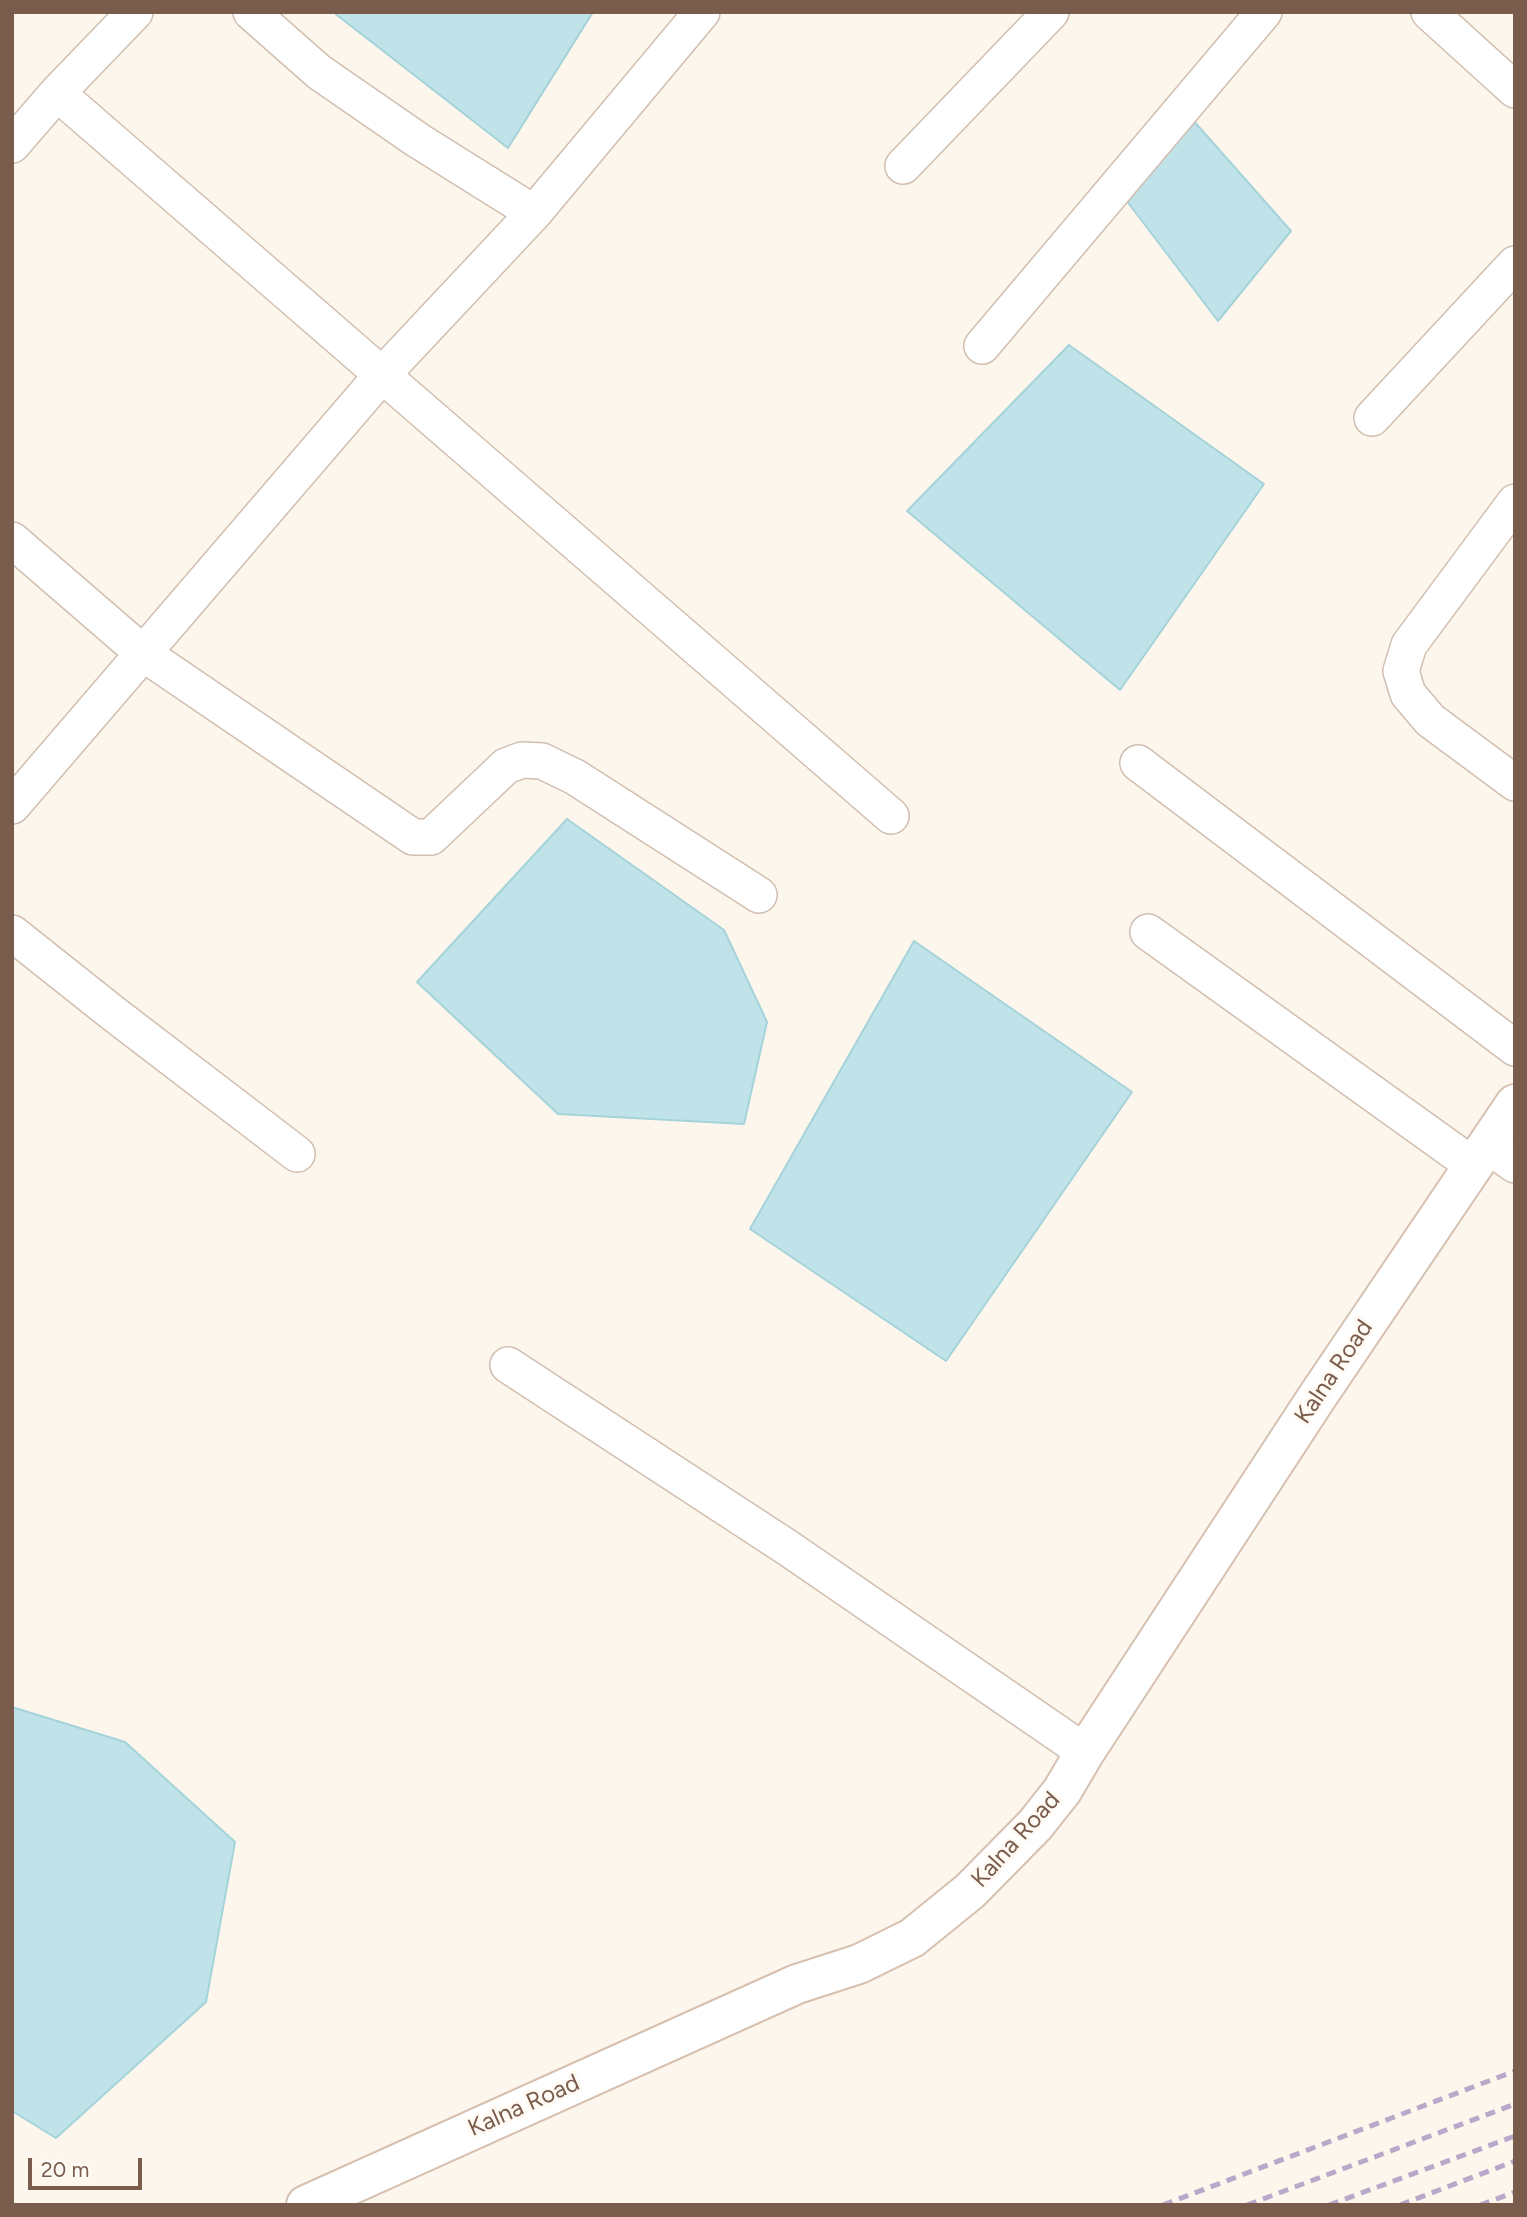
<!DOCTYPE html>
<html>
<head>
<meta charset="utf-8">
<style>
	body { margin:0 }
	#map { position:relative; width:1527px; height:2217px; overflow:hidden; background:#fdf6ec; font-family:Figtree,sans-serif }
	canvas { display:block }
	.frame { position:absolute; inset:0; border:14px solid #7a5c4d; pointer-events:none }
	.scale { position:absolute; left:28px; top:2158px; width:114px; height:32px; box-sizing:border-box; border:4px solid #7a5c4d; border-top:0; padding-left:9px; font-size:21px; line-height:24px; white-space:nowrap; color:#7a5c4d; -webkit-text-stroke:5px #fffaf3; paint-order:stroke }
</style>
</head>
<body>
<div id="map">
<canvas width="1527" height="2217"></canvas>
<div class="frame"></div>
<div class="scale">20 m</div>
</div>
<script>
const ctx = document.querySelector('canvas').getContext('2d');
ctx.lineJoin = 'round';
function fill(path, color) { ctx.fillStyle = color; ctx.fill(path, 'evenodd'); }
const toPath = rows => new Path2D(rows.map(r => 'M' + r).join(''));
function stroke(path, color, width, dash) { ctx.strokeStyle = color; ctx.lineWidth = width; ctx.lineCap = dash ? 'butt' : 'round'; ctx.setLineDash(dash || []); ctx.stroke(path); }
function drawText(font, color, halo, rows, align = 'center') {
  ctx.font = font + ' Figtree,sans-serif'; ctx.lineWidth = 6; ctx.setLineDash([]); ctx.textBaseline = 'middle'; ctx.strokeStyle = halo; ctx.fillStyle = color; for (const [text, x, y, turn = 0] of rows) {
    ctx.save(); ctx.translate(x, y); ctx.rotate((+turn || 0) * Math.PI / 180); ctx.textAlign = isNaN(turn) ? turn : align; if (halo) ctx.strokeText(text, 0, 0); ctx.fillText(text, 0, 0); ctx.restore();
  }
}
const water = toPath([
	[333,12,593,12,508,148,333,12],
	[1192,119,1291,231,1218,321,1123,196,1192,119],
	[1069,345,1264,484,1120,690,907,511,1069,345],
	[567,819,724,930,767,1022,744,1124,558,1114,417,982,567,819],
	[914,941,1132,1092,946,1361,750,1229,914,941],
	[12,1707,125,1742,235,1842,206,2002,56,2138,12,2111,12,1707]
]);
fill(water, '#bfe3e8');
stroke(water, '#a5d3da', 2);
const street = toPath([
	[251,12,319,72,419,141,534,213],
	[1429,12,1515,90],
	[57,93,891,816],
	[12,145,57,93,135,12],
	[903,166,1051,12],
	[982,346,1264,12],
	[1372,418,1515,264],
	[1515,502,1409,645,1401,671,1408,694,1430,720,1515,783],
	[12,540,144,654,413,837,431,837,506,766,522,760,542,761,575,777,759,895],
	[1138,763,1515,1048],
	[12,806,382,375,534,213,702,12],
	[1148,932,1474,1166],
	[12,933,114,1014,297,1154],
	[1487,1145,1515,1165],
	[508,1365,788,1548,1085,1752]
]);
const secondary = toPath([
	[306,2205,797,1984,859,1964,912,1938,970,1891,1035,1825,1062,1791,1085,1752,1317,1397,1515,1104]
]);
stroke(street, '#d1beb0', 38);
stroke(secondary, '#d6c0b0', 42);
stroke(street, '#fff', 35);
stroke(secondary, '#fff', 38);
stroke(toPath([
	[1163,2205,1515,2071],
	[1247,2205,1515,2104],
	[1329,2205,1515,2136],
	[1400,2205,1515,2161],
	[1480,2205,1515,2192]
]), '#b9a8c9', 5, [10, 7]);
drawText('24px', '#7a5c4d', '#fffaf3', [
	["Kalna Road",1334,1372,-56],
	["Kalna Road",1016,1840,-48],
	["Kalna Road",524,2106,-24]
]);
</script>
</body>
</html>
